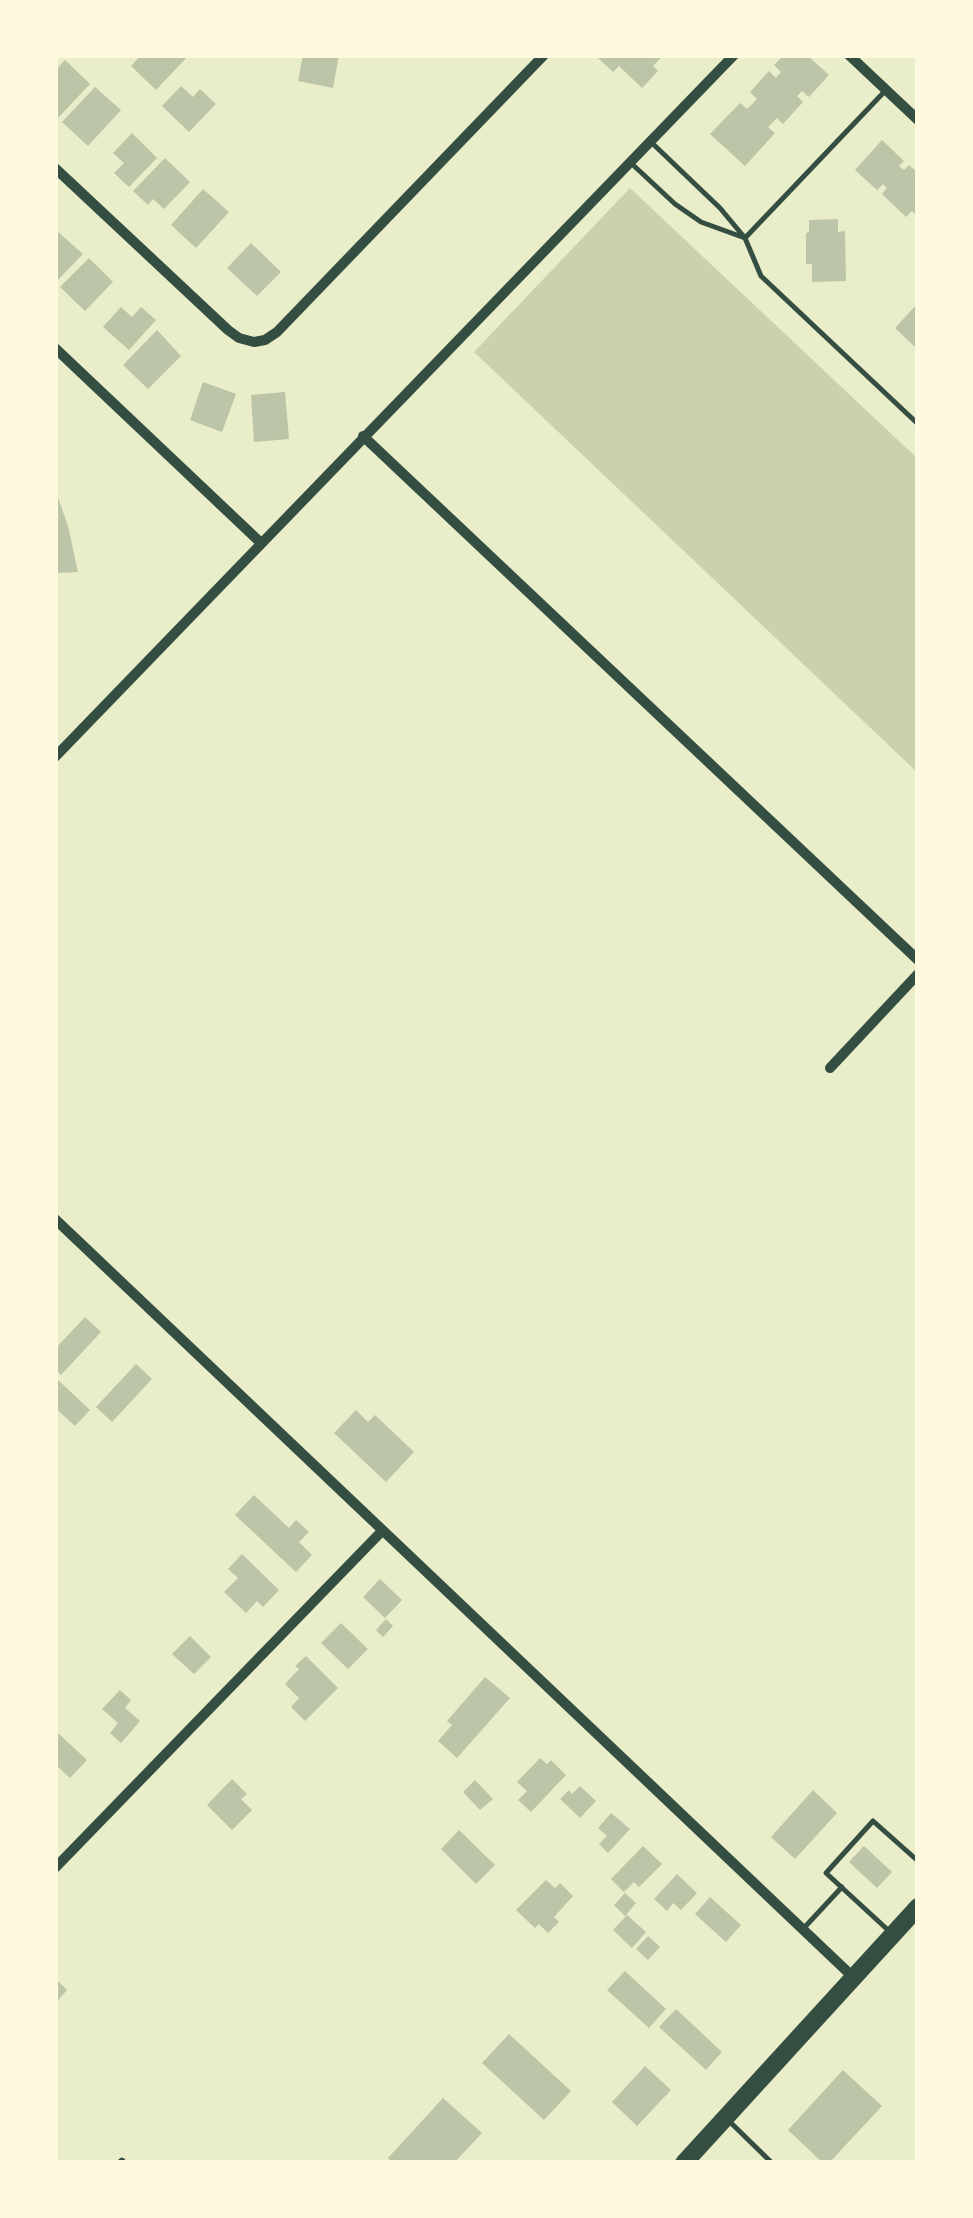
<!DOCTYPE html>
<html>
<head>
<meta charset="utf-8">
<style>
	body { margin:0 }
	#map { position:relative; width:973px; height:2218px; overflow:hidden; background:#e9edc9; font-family:Merriweather,serif }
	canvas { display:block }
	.frame { position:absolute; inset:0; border:58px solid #fefae0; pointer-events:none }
</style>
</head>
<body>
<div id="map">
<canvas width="973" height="2218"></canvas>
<div class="frame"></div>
</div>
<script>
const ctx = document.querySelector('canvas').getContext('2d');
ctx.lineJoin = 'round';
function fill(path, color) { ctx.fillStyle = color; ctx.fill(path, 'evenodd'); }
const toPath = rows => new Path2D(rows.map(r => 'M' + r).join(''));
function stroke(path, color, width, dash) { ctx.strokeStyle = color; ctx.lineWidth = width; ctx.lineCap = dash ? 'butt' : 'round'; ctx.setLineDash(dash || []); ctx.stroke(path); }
fill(toPath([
	[630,188,918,459,918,773,474,352]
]), '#cad2ad');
fill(toPath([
	[141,55,189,55,156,90,131,66],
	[303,55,339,55,333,88,298,81],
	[599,55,658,55,661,58,653,66,658,71,642,88,619,66,613,72,597,57],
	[784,55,807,55,829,75,809,97,802,91,797,96,803,102,783,124,777,118,768,127,775,133,745,166,710,134,740,103,747,109,757,99,750,92,769,71,776,78,781,72,774,65],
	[65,60,90,84,57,119,55,117,55,71],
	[181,86,193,97,200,89,216,104,189,132,162,106],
	[95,87,121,110,88,146,62,122],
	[132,133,157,158,129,187,114,173,124,163,113,153],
	[882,140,904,161,899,166,904,170,909,165,918,173,918,217,912,211,906,217,882,194,887,188,883,184,877,190,855,170],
	[165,158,190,182,164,209,153,199,148,205,133,191],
	[203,189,229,212,196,248,171,225],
	[838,219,838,232,845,231,846,281,812,282,812,264,806,264,806,233,809,232,809,220],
	[57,231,83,254,55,283,55,233],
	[251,243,281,272,257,296,227,268],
	[89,258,113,282,85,311,60,287],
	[918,303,918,350,895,328],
	[121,307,132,317,141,307,156,320,129,350,103,327],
	[157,330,181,356,148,389,123,365],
	[203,382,236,394,222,432,190,420],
	[285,392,289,439,254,442,251,395],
	[55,489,68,526,78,572,55,573],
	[85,1317,101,1332,61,1375,55,1369,55,1349],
	[136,1364,152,1379,112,1422,96,1407],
	[57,1379,90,1410,75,1426,55,1408],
	[356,1410,368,1422,375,1415,414,1452,386,1482,334,1433],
	[254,1495,289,1528,296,1520,309,1532,299,1542,312,1555,296,1572,235,1515],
	[242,1554,279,1590,263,1607,257,1601,246,1613,224,1592,238,1578,228,1569],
	[380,1579,402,1600,385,1618,363,1597],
	[386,1619,393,1626,383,1637,376,1630],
	[341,1623,368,1649,348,1669,321,1643],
	[190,1636,211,1657,194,1674,172,1654],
	[306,1656,338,1688,305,1721,291,1707,299,1698,285,1684,299,1669,295,1666],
	[485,1677,510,1698,457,1758,438,1741,452,1725,447,1721],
	[120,1690,131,1700,125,1708,140,1721,121,1743,110,1733,118,1723,102,1709],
	[58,1733,87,1760,70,1778,55,1764,55,1736],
	[540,1758,547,1764,551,1760,566,1775,531,1812,518,1800,527,1791,517,1782],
	[232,1779,247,1794,241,1799,252,1810,232,1830,207,1805],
	[475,1780,493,1799,480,1810,463,1792],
	[580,1786,596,1801,580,1818,560,1799,569,1790,572,1794],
	[813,1790,837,1813,795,1859,771,1837],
	[611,1813,630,1829,608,1853,599,1844,607,1836,598,1828],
	[459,1830,495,1865,476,1884,441,1849],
	[643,1846,662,1864,639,1887,634,1882,624,1892,611,1879],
	[864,1846,892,1872,877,1888,849,1862],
	[677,1874,697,1893,681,1910,673,1903,667,1911,654,1899],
	[546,1880,555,1888,560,1883,573,1896,554,1917,559,1922,548,1933,539,1924,535,1928,516,1910],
	[625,1893,636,1903,625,1916,614,1905],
	[710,1897,741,1925,726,1942,695,1914],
	[627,1915,646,1932,632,1948,613,1930],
	[648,1936,660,1947,648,1960,636,1949],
	[625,1971,666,2009,649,2028,607,1990],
	[55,1978,67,1990,55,2004],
	[676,2009,722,2052,706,2070,659,2027],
	[509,2034,571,2091,544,2120,482,2063],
	[645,2066,671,2090,637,2126,612,2102],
	[843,2070,882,2106,829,2163,823,2163,788,2130],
	[443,2098,482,2133,454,2163,393,2163,388,2158]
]), '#bcc5a7');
stroke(toPath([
	[886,90,745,238,761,276,918,424],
	[632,164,675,204,701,222,745,238,720,208,652,143],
	[803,1929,842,1887],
	[889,1931,826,1873,873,1821,918,1861],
	[727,2119,772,2163],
	[118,2163,122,2160,125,2163]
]), '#344e41', 5);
stroke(toPath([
	[849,55,918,120],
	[55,168,228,330,239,338,254,342,265,340,277,332,544,55],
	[55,348,261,543],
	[363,436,918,960],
	[55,757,734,55],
	[830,1068,918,974],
	[55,1219,853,1977],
	[55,1868,382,1531]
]), '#344e41', 10);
stroke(toPath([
	[684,2163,918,1907]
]), '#344e41', 18);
</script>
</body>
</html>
